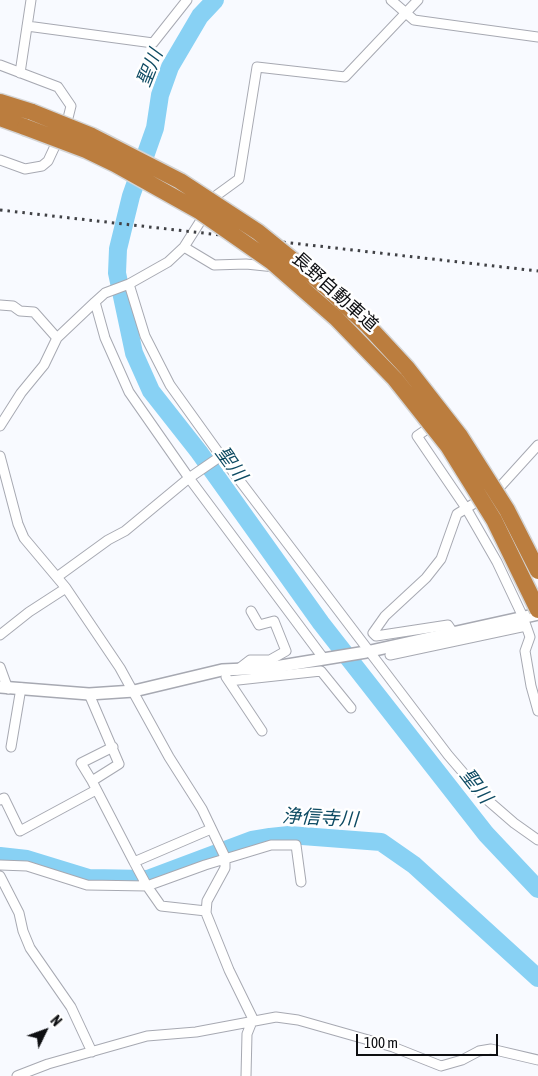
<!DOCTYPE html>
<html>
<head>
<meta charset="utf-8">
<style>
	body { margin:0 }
	#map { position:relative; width:538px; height:1076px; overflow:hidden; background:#f8faff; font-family:"Asap Condensed",sans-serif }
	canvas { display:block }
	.north { position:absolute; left:20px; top:1006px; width:50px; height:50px; -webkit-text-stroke:4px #fff; paint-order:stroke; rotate:48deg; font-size:14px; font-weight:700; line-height:20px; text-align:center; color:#0e0f12 }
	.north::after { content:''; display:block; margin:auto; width:18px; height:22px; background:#0e0f12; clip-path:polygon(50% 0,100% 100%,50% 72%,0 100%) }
	.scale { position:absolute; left:356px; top:1034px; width:142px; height:22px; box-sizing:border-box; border:2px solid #0e0f12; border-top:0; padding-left:6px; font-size:15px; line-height:18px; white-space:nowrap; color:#0e0f12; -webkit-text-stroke:4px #fff; paint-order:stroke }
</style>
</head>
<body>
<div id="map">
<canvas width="538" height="1076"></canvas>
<div class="north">N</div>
<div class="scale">100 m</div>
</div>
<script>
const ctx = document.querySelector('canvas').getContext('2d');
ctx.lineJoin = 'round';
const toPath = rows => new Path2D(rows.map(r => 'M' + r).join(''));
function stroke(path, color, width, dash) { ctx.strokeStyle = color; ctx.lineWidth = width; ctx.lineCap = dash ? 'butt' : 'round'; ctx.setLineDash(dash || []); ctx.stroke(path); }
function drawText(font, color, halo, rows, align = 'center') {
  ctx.font = font + ' "Asap Condensed","Noto Sans JP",sans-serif'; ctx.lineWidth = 5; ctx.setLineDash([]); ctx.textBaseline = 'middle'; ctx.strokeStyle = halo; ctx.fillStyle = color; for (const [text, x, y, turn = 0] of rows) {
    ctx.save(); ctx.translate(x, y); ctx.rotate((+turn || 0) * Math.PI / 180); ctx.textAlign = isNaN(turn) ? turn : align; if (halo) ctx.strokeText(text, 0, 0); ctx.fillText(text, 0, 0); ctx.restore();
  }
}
stroke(toPath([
	[215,0,200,16,170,67,160,95,155,128,131,196,118,249,117,273,134,353,151,391,199,452,321,623,486,834,538,889],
	[0,856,27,859,89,878,148,879,252,840,270,837,289,835,381,842,414,865,538,978]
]), '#88d1f4', 18);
const minor = toPath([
	[391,0,414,20,538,37],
	[27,26,153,43,187,0],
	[0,65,58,87,71,106,68,118,48,161,42,166,25,169,0,160],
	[20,73,31,0],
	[275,267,246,264,214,265,184,247,217,195,239,179,257,67,345,77,418,0],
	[129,284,145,336,170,385,221,456,448,755,484,797,514,823,538,840],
	[95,302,105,338,129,392,189,478,324,659],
	[0,305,13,306,20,311,34,312,57,338],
	[433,425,417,436,466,508,497,562,523,617,530,637,525,651,531,686,538,711],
	[0,426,21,393,44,365,57,338,95,302,105,293,129,284,168,262,184,247],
	[0,456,18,524,24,538,66,588,120,668,169,757,202,809,225,857,225,868,207,901,206,913,229,970,253,1019,247,1034,246,1076],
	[57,577,108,540,125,531,189,478,221,456],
	[0,635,29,612,66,588],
	[451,642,452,631,448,625,376,636,373,633,385,616,426,578,441,559,457,514,499,488,538,445],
	[390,655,526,626],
	[0,667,8,689],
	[237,670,250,660,270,660,286,651,274,621,259,625,251,611],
	[226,677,262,731],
	[229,681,321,671,351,708],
	[89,694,119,764,92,781,134,862,211,829],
	[11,747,21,688],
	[92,781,81,763,113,747],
	[0,800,4,798,20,831,96,790],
	[0,865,27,866,87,885,147,886,134,862],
	[0,876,19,913,23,931,30,948,71,1007,92,1052],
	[206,911,161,906,147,886,205,865,271,845,296,845,301,882],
	[17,1076,48,1064,147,1036,196,1032,276,1017,298,1020,393,1047,441,1066,462,1060,479,1051,491,1049,538,1060]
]);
const tertiary = toPath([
	[0,687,89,694,134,691,222,670,269,668,366,652,538,614]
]);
const motorway = toPath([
	[0,102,32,112],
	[0,118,25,127]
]);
stroke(minor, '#a7a9b2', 11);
stroke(tertiary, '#a7a9b2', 14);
stroke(motorway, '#d4d4d4', 19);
stroke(minor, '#fff', 9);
stroke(tertiary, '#fff', 11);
stroke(motorway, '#bb7d3e', 16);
stroke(toPath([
	[0,210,538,271]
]), '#404145', 3, [2.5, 5]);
const motorwayBridge = toPath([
	[32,112,92,136,180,181,258,232,326,287,368,326,407,368,460,436,507,510,538,571],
	[25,127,86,150,115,164,199,211,272,262,336,318,395,379,448,446,494,520,538,610]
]);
stroke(motorwayBridge, '#d4d4d4', 19, []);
stroke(motorwayBridge, '#bb7d3e', 16);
drawText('18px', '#0e0f12', '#fff', [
	["長野自動車道",335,292,42]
]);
drawText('italic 19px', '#0e4b63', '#fff', [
	["聖川",150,68,-68],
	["聖川",231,464,54],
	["聖川",476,786,52],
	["浄信寺川",320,818,3]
]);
</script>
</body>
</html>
